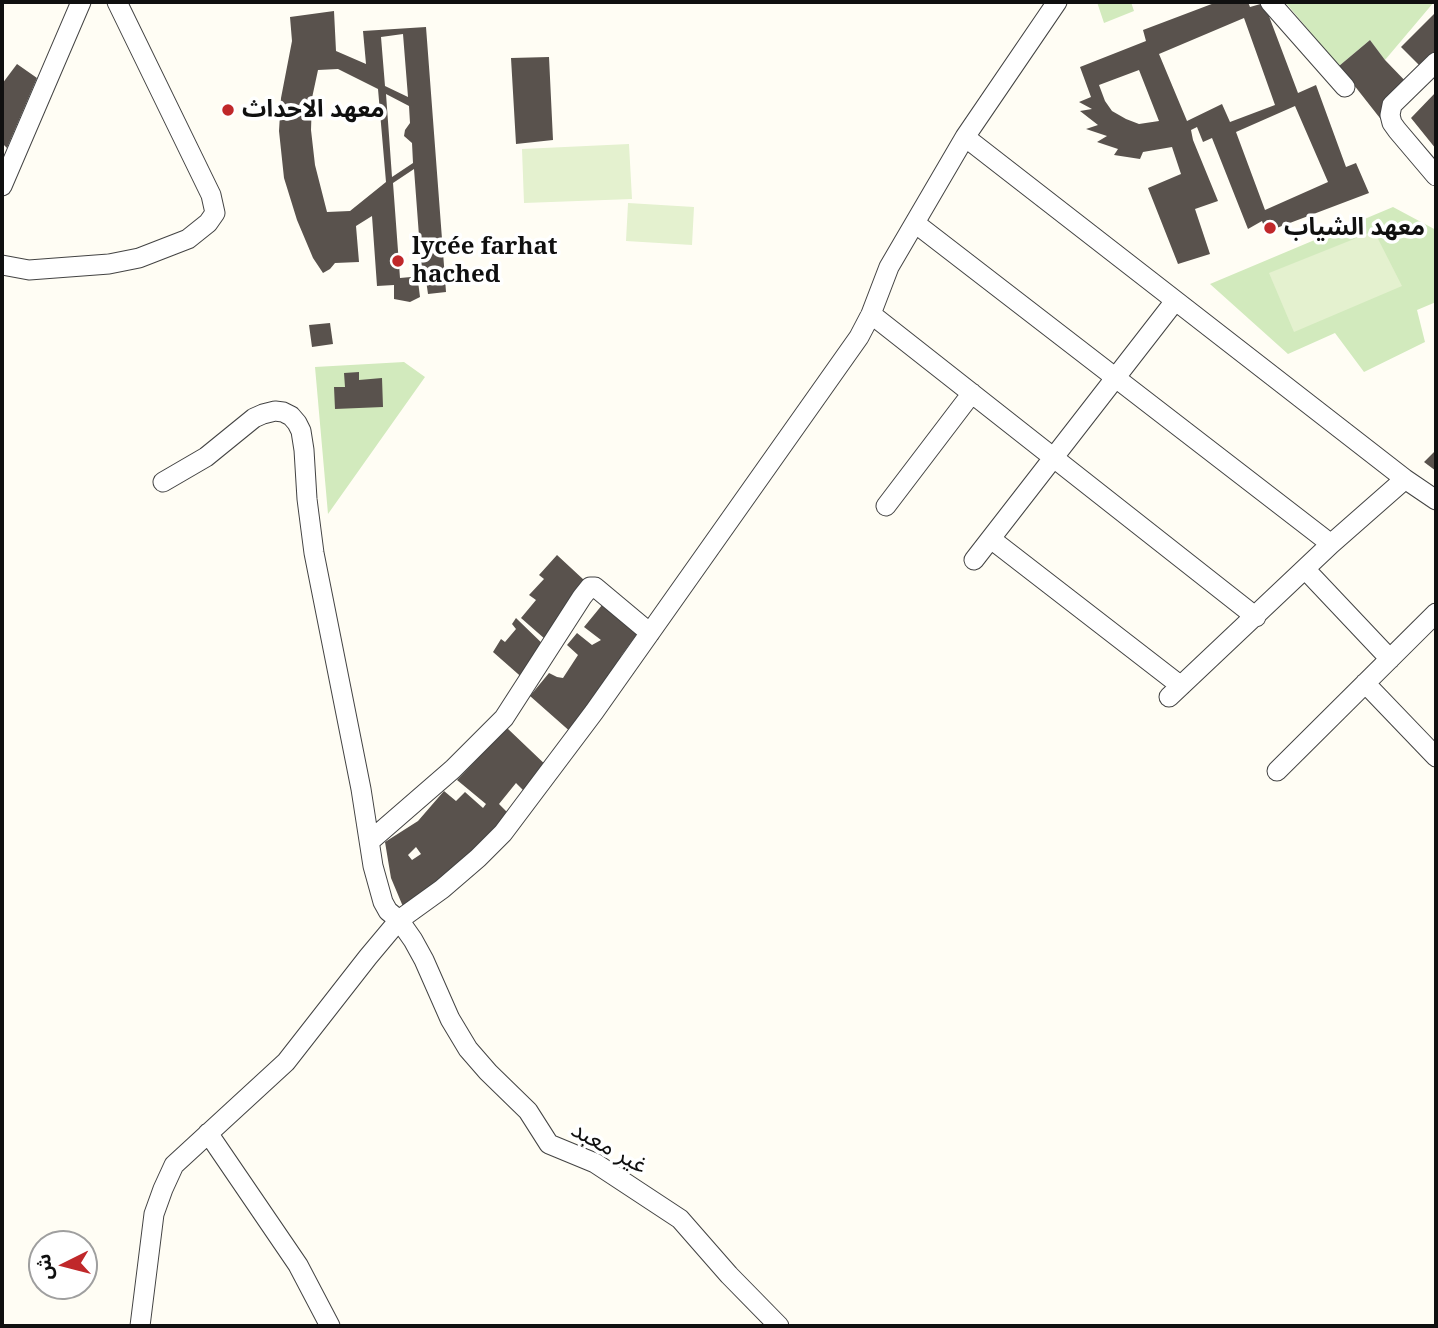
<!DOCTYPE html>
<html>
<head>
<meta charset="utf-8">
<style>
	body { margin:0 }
	#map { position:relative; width:1438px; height:1328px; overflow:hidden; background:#fffdf4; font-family:"Noto Serif","Noto Sans Arabic",serif }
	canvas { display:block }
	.frame { position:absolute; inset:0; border:4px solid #101010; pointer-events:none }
	.north { position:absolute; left:28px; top:1230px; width:70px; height:70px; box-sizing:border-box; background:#fff; border:2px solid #9f9f9f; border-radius:50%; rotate:264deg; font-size:19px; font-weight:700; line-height:28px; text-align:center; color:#101010 }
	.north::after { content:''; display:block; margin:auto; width:24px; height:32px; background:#c0282a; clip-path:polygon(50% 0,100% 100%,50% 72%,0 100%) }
</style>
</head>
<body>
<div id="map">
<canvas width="1438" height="1328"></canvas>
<div class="frame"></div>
<div class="north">ش</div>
</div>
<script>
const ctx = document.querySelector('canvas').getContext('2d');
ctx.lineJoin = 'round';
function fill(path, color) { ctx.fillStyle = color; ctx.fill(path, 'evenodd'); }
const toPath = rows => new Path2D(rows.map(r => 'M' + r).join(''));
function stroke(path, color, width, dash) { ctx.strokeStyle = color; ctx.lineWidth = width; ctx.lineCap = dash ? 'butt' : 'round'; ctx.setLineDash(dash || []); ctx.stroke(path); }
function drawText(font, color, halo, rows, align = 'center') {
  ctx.font = font + ' "Noto Serif","Noto Sans Arabic",serif'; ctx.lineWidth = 7; ctx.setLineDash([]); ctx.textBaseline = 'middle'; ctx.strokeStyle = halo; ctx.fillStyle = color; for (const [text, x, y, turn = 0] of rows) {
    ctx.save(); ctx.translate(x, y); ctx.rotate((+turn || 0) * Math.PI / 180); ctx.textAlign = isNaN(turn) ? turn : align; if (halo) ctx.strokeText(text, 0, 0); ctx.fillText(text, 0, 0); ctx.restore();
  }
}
fill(toPath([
	[1097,2,1131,2,1134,11,1104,23],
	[1285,2,1434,2,1385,60,1370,40,1339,66],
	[1393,207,1436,230,1436,302,1417,310,1425,342,1364,372,1335,333,1288,354,1210,284],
	[404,362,425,377,328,514,315,367]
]), '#d2eabd');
fill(toPath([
	[629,144,632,199,524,203,522,149],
	[628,203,694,207,692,245,626,241],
	[1374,231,1402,286,1294,332,1269,273]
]), '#e4f1cf');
fill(toPath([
	[1217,2,1248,2,1250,7,1264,3,1298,93,1316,85,1346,167,1356,163,1369,193,1266,232,1262,221,1248,229,1212,138,1203,142,1197,127,1191,130,1193,140,1218,201,1195,209,1210,254,1178,264,1148,188,1181,174,1172,147,1143,152,1140,159,1114,155,1118,149,1097,142,1107,136,1086,129,1098,125,1080,111,1092,109,1079,102,1091,97,1080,67,1146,41,1143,30],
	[1244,18,1275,105,1230,122,1222,104,1187,121,1159,54],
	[1139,70,1159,121,1139,124,1126,119,1112,111,1105,101,1099,85],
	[1295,106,1328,182,1265,210,1236,132],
	[334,11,336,51,366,64,363,31,426,27,446,292,428,294,426,280,418,281,420,297,410,302,394,299,394,285,377,286,372,216,356,226,359,262,335,263,330,269,323,273,313,258,297,220,284,178,279,131,281,98,292,41,290,17],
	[403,34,408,97,385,86,381,37],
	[338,69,378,89,386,182,350,211,327,212,315,165,311,130,312,98,318,70],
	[386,94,409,106,410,123,405,130,404,136,412,143,413,163,392,177],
	[414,169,422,276,400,278,393,183],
	[1436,12,1436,61,1427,73,1401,47],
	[1370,40,1385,60,1412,88,1383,122,1339,66],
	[549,57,553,140,516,144,511,58],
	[17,64,37,78,7,148,2,143,2,84],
	[1436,92,1436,149,1411,118],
	[330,323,333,344,312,347,309,325],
	[359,372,359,380,382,378,383,407,335,409,334,387,345,387,344,373],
	[1436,450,1436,471,1424,462],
	[557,555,598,593,553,646,521,618,536,600,529,595,544,579,539,575],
	[607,599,642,627,621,656,625,662,573,734,530,696,549,673,557,677,563,678,578,655,567,645,577,633,592,645,601,640,584,627],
	[516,618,550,651,526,681,493,652,501,639,505,642,516,629,512,624],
	[507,728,550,769,528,795,516,783,499,804,509,814,483,848,404,909,391,878,385,842,418,821,444,791,456,801,465,792,483,808,486,804,457,780],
	[416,847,421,854,412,860,408,855]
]), '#59524d');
const minor = toPath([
	[1270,2,1345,87],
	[1436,62,1392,105,1390,115,1392,123,1397,130,1436,176],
	[965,137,1405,479,1436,500],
	[2,186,81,2],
	[915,223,1331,544],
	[2,265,29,270,109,264,139,258,188,239,208,223,215,213,211,195,117,2],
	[871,314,1256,617],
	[163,482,206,457,254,418,263,414,275,411,283,412,291,416,297,423,301,431,304,450,307,499,314,553,361,789,373,866,383,902,388,911,399,920,413,940,424,960,450,1019,468,1049,488,1072,528,1111,549,1144,595,1163,680,1219,729,1275,779,1326],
	[886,506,972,393],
	[991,539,1181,686],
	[974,560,1175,301],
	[1305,569,1390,659],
	[1365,683,1436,757],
	[1169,697,1331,544,1405,479],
	[1277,771,1436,613],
	[370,841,453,769,504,718,582,597,590,587,595,587,650,633],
	[208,1133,298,1265,330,1326],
	[140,1326,154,1214,163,1189,174,1165,286,1062,368,957,399,920,442,889,478,858,503,833,594,712,859,337,871,314,889,267,965,137,1057,2]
]);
stroke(minor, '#434343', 21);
stroke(minor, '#fff', 19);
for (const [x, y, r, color] of [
	[228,110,7,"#c0282a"],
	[1270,228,7,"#c0282a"],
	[398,261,7,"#c0282a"]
]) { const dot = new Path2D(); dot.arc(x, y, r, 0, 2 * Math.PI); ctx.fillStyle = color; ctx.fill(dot); stroke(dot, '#fff', 2.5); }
drawText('bold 24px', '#101010', '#fff', [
	["معهد الاحداث",242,110],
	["معهد الشياب",1284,228],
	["lycée farhat",412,247],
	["hached",412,275]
], 'left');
drawText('24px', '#101010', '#fff', [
	["غير معبد",609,1148,29]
]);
</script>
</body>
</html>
